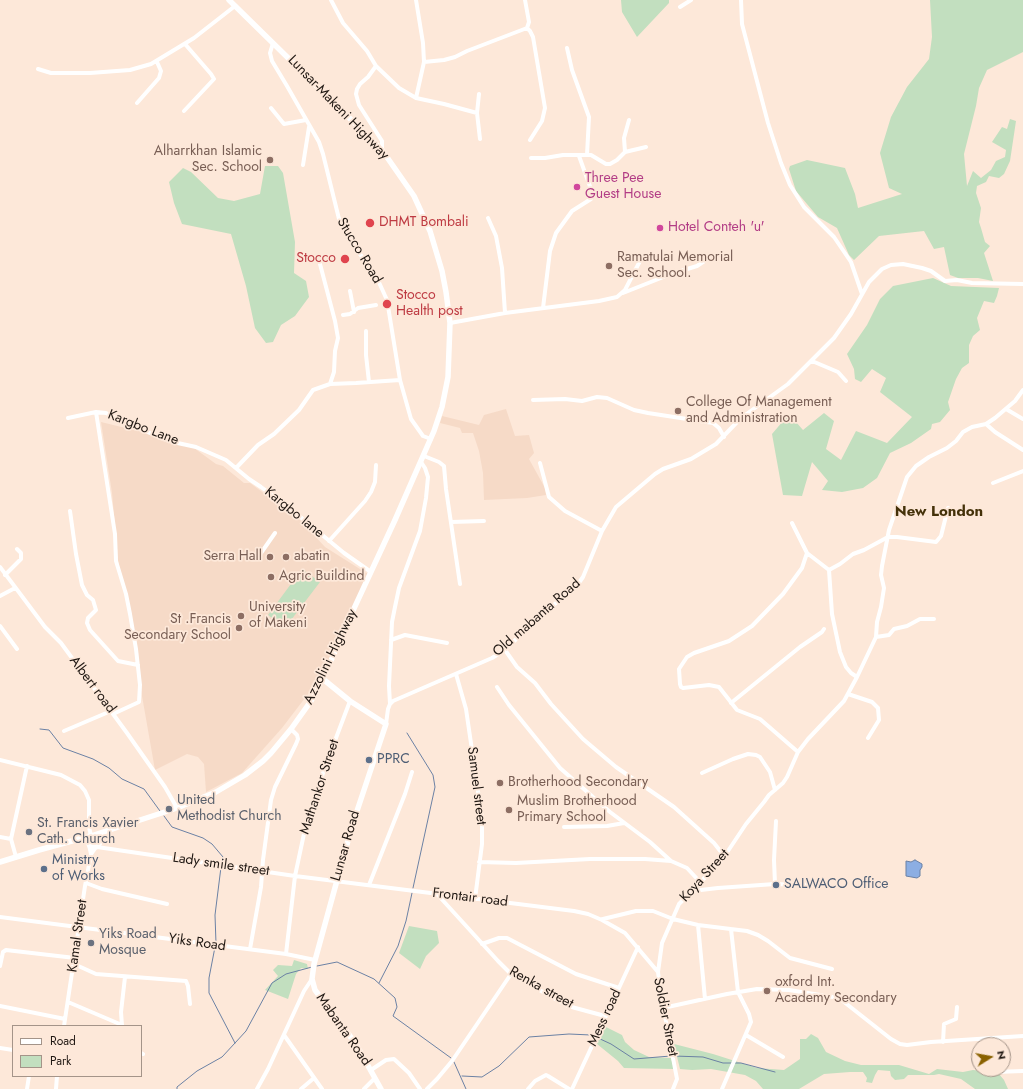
<!DOCTYPE html>
<html>
<head>
<meta charset="utf-8">
<style>
	body { margin:0 }
	#map { position:relative; width:1023px; height:1089px; overflow:hidden; background:#fde8d9; font-family:Jost,sans-serif }
	canvas { display:block }
	.legend { position:absolute; left:12px; top:1025px; width:130px; height:52px; box-sizing:border-box; background:#fde8d9; border:1px solid #a49489; margin:0; padding:5px 7px; list-style:none; font-size:12px; color:#1f1712 }
	.legend li { display:flex; align-items:center; gap:8px; height:20px }
	.legend b { width:20px; border:1px solid #a49489 }
	.north { position:absolute; left:971px; top:1037px; width:40px; height:40px; box-sizing:border-box; background:#fde8d9; border:1px solid #a49489; border-radius:50%; rotate:79deg; font-size:11px; font-weight:700; line-height:16px; text-align:center; color:#1f1712 }
	.north::after { content:''; display:block; margin:auto; width:14px; height:18px; background:#8a6201; clip-path:polygon(50% 0,100% 100%,50% 72%,0 100%) }
</style>
</head>
<body>
<div id="map">
<canvas width="1023" height="1089"></canvas>
<ul class="legend">
<li><b style="height:5px;background:#fff"></b>Road</li>
<li><b style="height:11px;background:#c2dfbf"></b>Park</li>
</ul>
<div class="north">N</div>
</div>
<script>
const ctx = document.querySelector('canvas').getContext('2d');
ctx.lineJoin = 'round';
function fill(path, color) { ctx.fillStyle = color; ctx.fill(path, 'evenodd'); }
const toPath = rows => new Path2D(rows.map(r => 'M' + r).join(''));
function stroke(path, color, width, dash) { ctx.strokeStyle = color; ctx.lineWidth = width; ctx.lineCap = dash ? 'butt' : 'round'; ctx.setLineDash(dash || []); ctx.stroke(path); }
function drawText(font, color, halo, rows, align = 'center') {
  ctx.font = font + ' Jost,sans-serif'; ctx.lineWidth = 3.5; ctx.setLineDash([]); ctx.textBaseline = 'middle'; ctx.strokeStyle = halo; ctx.fillStyle = color; for (const [text, x, y, turn = 0] of rows) {
    ctx.save(); ctx.translate(x, y); ctx.rotate((+turn || 0) * Math.PI / 180); ctx.textAlign = isNaN(turn) ? turn : align; if (halo) ctx.strokeText(text, 0, 0); ctx.fillText(text, 0, 0); ctx.restore();
  }
}
fill(toPath([
	[506,409,515,436,529,435,534,453,529,459,545,488,546,495,527,498,484,500,483,473,479,451,473,433,462,433,460,428,440,423,442,416,479,425,484,415],
	[101,422,150,434,194,448,216,464,223,466,244,483,250,483,300,520,325,547,371,576,318,681,282,728,242,773,206,792,204,764,198,757,187,754,155,770,142,696,136,637,119,570,112,493]
]), '#f6dac7');
fill(toPath([
	[621,0,669,0,669,3,637,37,622,12],
	[930,0,1023,0,1023,52,987,70,979,88,976,106,964,154,967,186,973,171,981,178,991,170,996,161,1005,157,1006,150,992,142,1002,127,1007,129,1010,119,1016,121,1010,161,1004,174,999,178,989,176,986,182,977,186,976,193,981,208,979,222,981,228,985,242,990,246,984,253,993,281,978,278,958,278,950,275,944,247,934,249,924,231,879,236,854,260,849,255,837,228,818,217,796,191,789,169,790,166,807,160,845,168,855,194,858,208,902,194,889,188,880,153,891,117,907,87,929,59,932,37],
	[265,166,278,166,283,173,295,242,294,273,306,281,309,297,295,316,281,325,273,342,266,343,255,328,246,286,231,234,182,224,174,203,169,182,183,168,191,172,218,198,234,201,260,194],
	[933,278,951,286,999,288,997,296,994,303,984,301,977,318,980,330,973,336,969,345,969,363,962,368,956,379,948,402,950,410,940,422,932,424,931,429,911,443,890,453,877,478,863,488,842,492,822,490,828,481,812,462,802,496,783,495,772,434,789,414,803,430,824,413,834,421,826,449,841,460,856,431,887,443,912,417,880,392,886,378,872,369,861,382,855,379,854,369,847,354,867,325,880,299,893,286],
	[302,569,320,582,285,628,268,615],
	[409,926,437,931,439,943,426,956,420,969,399,953],
	[294,960,307,964,308,969,301,968,296,974,288,999,265,990,278,976,273,970,278,965,292,966],
	[604,1026,622,1035,625,1042,634,1050,649,1057,671,1058,674,1069,624,1068,618,1061,597,1044],
	[811,1034,818,1038,826,1052,845,1061,861,1065,899,1065,929,1074,937,1069,963,1072,973,1070,993,1072,999,1074,1004,1080,1008,1089,975,1089,961,1079,939,1074,934,1075,908,1075,904,1079,895,1080,891,1076,890,1071,878,1070,875,1075,872,1083,866,1082,867,1078,863,1072,850,1072,824,1074,799,1089,763,1089,756,1081,745,1075,711,1069,692,1070,680,1069,674,1044,713,1054,757,1068,784,1070,800,1059,800,1039,806,1039]
]), '#c2dfbf');
const water = toPath([
	[915,860,922,864,922,867,920,870,920,876,917,878,906,876,906,861,911,862,915,860]
]);
fill(water, '#8caee3');
stroke(water, '#6b81a4', 1);
stroke(toPath([
	[40,729,49,730,63,748,93,759,109,768,122,779,144,789,160,811],
	[407,733,433,775,435,787,413,888],
	[164,816,172,827,203,838,212,844,223,857,222,862],
	[216,943,215,915,221,867],
	[215,947,209,978,209,993,235,1043],
	[317,966,337,962,374,979,395,998,397,1007,393,1016,451,1058],
	[379,983,398,946,406,921,412,893],
	[598,1038,611,1044,634,1059,671,1056],
	[674,1056,703,1057,723,1063,732,1063],
	[454,1062,466,1089],
	[735,1063,741,1063,775,1072],
	[462,1076,482,1077,499,1066,529,1037,569,1034,591,1035,595,1037],
	[177,1089,177,1087,197,1071,222,1057,235,1043,246,1031,272,983,286,974,312,967]
]), '#6b81a4', 1);
stroke(toPath([
	[331,0,343,23,367,51,376,66,399,88,416,98,444,104,477,113,480,139],
	[416,0,423,43,424,62,416,98],
	[525,0,529,22,527,28],
	[741,0,742,24,768,123,781,163,790,185,804,207,834,237,851,262,862,294],
	[680,7,691,0],
	[527,28,530,31,533,37,545,108,542,121,530,140],
	[273,43,270,53,272,61,287,86,319,142,323,154,340,223,350,240,377,278,387,300,400,380,411,419,423,436,431,439],
	[567,48,572,70,589,117,587,155],
	[424,62,444,60,455,57,467,51,527,28],
	[376,66,368,77,360,84,357,89,356,94,359,105,382,141,382,150],
	[38,69,51,73,90,73,130,70,151,64,194,38,235,6],
	[137,103,159,78,161,71,157,62],
	[271,108,284,124,306,120],
	[184,111,214,79,211,74,185,44],
	[477,113,479,94],
	[625,152,624,138,629,120],
	[531,158,545,158,563,155,591,155,606,164,610,164,617,160,625,152,646,147],
	[303,165,309,127],
	[488,218,496,236,502,268,505,313],
	[320,264,335,321,338,338,335,351,334,372,330,384],
	[350,291,354,312],
	[623,293,671,274,697,266,709,258],
	[543,308,550,251,556,233,572,211,591,199,592,196,592,192,579,156],
	[343,315,350,314,358,308,376,305],
	[450,323,505,313,599,301,617,297,625,290,641,259],
	[366,331,366,355,369,382],
	[812,361,838,372,846,381],
	[533,400,565,399,582,401,597,397,607,398,634,410,648,413,713,423,719,428,724,437],
	[1006,409,1023,419],
	[96,412,115,534,116,561,126,594,130,614,136,649,140,685,139,702,113,714],
	[68,418,96,412,106,413,133,426,157,436,173,442,196,447,226,460,249,479,261,487,286,505,344,553,371,572],
	[986,424,995,432,1023,450],
	[424,456,439,462,444,466,446,489,460,584],
	[540,463,549,497,565,511,602,531],
	[236,468,258,445,274,434,299,410,313,390,330,384,356,383,400,380],
	[993,483,1023,471],
	[70,511,76,554,82,585,87,595,93,600,96,610,88,618,87,623,90,630,118,661,138,665],
	[451,522,484,521],
	[792,523,807,553,829,570,832,614,840,652,846,667,851,673,857,677],
	[329,541,365,501,371,492,375,482,376,465],
	[261,553,275,533],
	[0,567,45,627,61,643,127,733,165,787,177,808],
	[829,570,840,564,853,554,864,550,888,537,897,537,936,542,941,536,948,508],
	[5,575,21,559,21,553,17,549],
	[0,596,15,588],
	[0,626,17,649],
	[876,637,889,635,894,629,907,626,920,619,934,619],
	[391,640,405,635,447,643],
	[505,650,517,667,535,683,551,704,583,739,616,767,674,807,714,843,725,857],
	[456,674,466,709,482,819,482,844,475,899],
	[497,687,509,705,560,768,610,812,650,842,671,861,687,868,700,882],
	[848,694,872,702,878,708,879,720,868,738],
	[731,703,800,647,822,632,824,629],
	[390,704,389,686,392,622,395,607,399,588,420,531,426,498,428,477,425,468,421,462],
	[386,724,388,709,390,704,393,701,492,658,505,650,541,615,576,587,583,577,602,531,616,507,655,474,663,469,691,459,716,444,741,418,788,384,834,338,851,314,869,282,882,269,891,265,903,264,922,268,931,271,945,281,957,280,972,283,1023,284],
	[64,731,111,711],
	[798,752,760,719,737,710,719,687,709,685,683,688,681,687,680,684,679,669,687,657,694,653,729,641,752,626,783,594,802,568,807,553],
	[0,760,61,775,80,785,85,791,89,800,89,827,91,836],
	[702,773,733,759,748,754,756,755,760,757,770,772,775,790],
	[564,827,607,826,624,823],
	[0,837,11,839],
	[89,845,91,854],
	[97,847,295,876,574,911,588,914,602,920,625,933,658,972,661,995,677,1079,673,1089],
	[16,857,11,839,27,766],
	[479,862,516,863,590,859,645,859,671,861],
	[86,883,102,889,167,904],
	[775,884,774,860,776,821],
	[369,885,405,794,412,772],
	[692,891,718,888,775,884,829,885],
	[437,894,498,961,511,974,568,1006,605,1016],
	[0,917,286,954,315,960],
	[603,919,636,911,653,911,673,919,698,925,747,931,758,935,768,941,790,958,832,969],
	[698,925,705,999],
	[482,944,499,938,507,938,576,974,619,988],
	[250,949,261,887,263,860,271,800,275,787,296,744,298,739,297,735,291,729],
	[286,954,295,876,305,829,325,767,350,701],
	[74,964,96,974,186,981,188,986,190,1004],
	[0,966,3,952,6,950,75,958],
	[658,972,662,943,679,904,722,860,746,824,764,802,769,795,783,783,787,777,798,752,808,739,844,701,857,677,876,637,877,622,881,607,884,588,881,575,882,566,889,530,907,477,916,466,929,457,947,448,956,441,963,432,972,427,986,424,995,418,1015,401,1023,390],
	[68,1002,122,1025],
	[0,1006,65,1019],
	[663,1008,727,994,757,989,789,990,839,998,891,1039,900,1044,907,1045,931,1042,1023,1036],
	[64,1026,85,886,91,854,96,847],
	[122,1026,121,1012,125,977],
	[284,1035,322,1089],
	[746,1035,783,1057],
	[943,1042,944,1024,956,1019,957,1007],
	[0,1048,13,1050],
	[141,1053,143,1054],
	[371,1070,386,1060,394,1059,409,1073,420,1089],
	[995,1072,1023,1071],
	[27,1089,29,1076],
	[56,1089,57,1076],
	[257,1089,268,1069,304,991,312,979],
	[301,1089,314,1078],
	[364,1089,375,1078],
	[427,1089,437,1079,452,1061,511,974],
	[528,1089,535,1081,546,1075,548,1076,569,1089],
	[572,1089,638,947],
	[722,1089,751,1022,749,1014,738,992,731,929]
]), '#fff', 4);
stroke(toPath([
	[323,679,350,701,386,724,352,826,314,964,312,979,315,990,356,1044,381,1089],
	'88 841a6 6 0 1 1 12 0a6 6 0 1 1-12 0Z',
	[94,835,177,808,216,792,245,775,263,761,271,753,291,729,311,701,323,679,351,615,395,520,434,431,442,407,448,377,450,323,446,292,442,271,430,231,414,196,382,150,229,0],
	[0,862,39,850,90,836]
]), '#fff', 5.5);
for (const [x, y, r, color] of [
	[270,160,4,"#8d6e63"],
	[577,187,4,"#d1479c"],
	[370,223,5,"#e0444e"],
	[660,228,4,"#d1479c"],
	[345,259,5,"#e0444e"],
	[609,266,4,"#8d6e63"],
	[387,304,5,"#e0444e"],
	[678,411,4,"#8d6e63"],
	[270,557,4,"#8d6e63"],
	[286,557,4,"#8d6e63"],
	[271,577,4,"#8d6e63"],
	[241,616,4,"#8d6e63"],
	[239,628,4,"#8d6e63"],
	[369,760,4,"#5c6f8a"],
	[500,783,4,"#8d6e63"],
	[169,809,4,"#6b7280"],
	[509,810,4,"#8d6e63"],
	[29,832,4,"#6b7280"],
	[44,869,4,"#5c6f8a"],
	[776,885,4,"#5c6f8a"],
	[91,943,4,"#6b7280"],
	[767,991,4,"#8d6e63"]
]) { const dot = new Path2D(); dot.arc(x, y, r, 0, 2 * Math.PI); ctx.fillStyle = color; ctx.fill(dot); stroke(dot, '#fde8d9', 1.5); }
drawText('14px', '#1f1712', '#fde8d9', [
	["Lunsar-Makeni Highway",338,108,46],
	["Stucco Road",359,251,59],
	["Kargbo Lane",143,428,21],
	["Kargbo lane",294,513,39],
	["Old mabanta Road",537,618,-41],
	["Azzolini Highway",331,657,-64],
	["Albert road",92,685,53],
	["Samuel street",476,786,83],
	["Mathankor Street",320,787,-72],
	["Lunsar Road",346,846,-74],
	["Lady smile street",221,865,8],
	["Koya Street",705,876,-48],
	["Frontair road",470,898,7],
	["Kamal Street",78,936,-82],
	["Yiks Road",197,943,8],
	["Renka street",541,988,29],
	["Soldier Street",665,1017,79],
	["Mess road",605,1018,-65],
	["Mabanta Road",343,1030,55]
]);
drawText('14px', '#785e54', '#fde8d9', [
	["Alharrkhan Islamic",262,152,"right"],
	["Sec. School",262,168,"right"],
	["Ramatulai Memorial",617,258],
	["Sec. School.",617,274],
	["College Of Management",686,403],
	["and Administration",686,419],
	["Serra Hall",262,557,"right"],
	["abatin",294,557],
	["Agric Buildind",279,577],
	["University",249,608],
	["of Makeni",249,624],
	["St .Francis",231,620,"right"],
	["Secondary School",231,636,"right"],
	["Brotherhood Secondary",508,783],
	["Muslim Brotherhood",517,802],
	["Primary School",517,818],
	["oxford Int.",775,983],
	["Academy Secondary",775,999]
], 'left');
drawText('14px', '#b23c85', '#fde8d9', [
	["Three Pee",585,179],
	["Guest House",585,195],
	["Hotel Conteh 'u'",668,228]
], 'left');
drawText('14px', '#be3a42', '#fde8d9', [
	["DHMT Bombali",379,223],
	["Stocco",336,259,"right"],
	["Stocco",396,296],
	["Health post",396,312]
], 'left');
drawText('14px', '#4e5e75', '#fde8d9', [
	["PPRC",377,760],
	["Ministry",52,861],
	["of Works",52,877],
	["SALWACO Office",784,885]
], 'left');
drawText('14px', '#5b616d', '#fde8d9', [
	["United",177,801],
	["Methodist Church",177,817],
	["St. Francis Xavier",37,824],
	["Cath. Church",37,840],
	["Yiks Road",99,935],
	["Mosque",99,951]
], 'left');
drawText('bold 15px', '#443109', '#fde8d9', [
	["New London",939,512]
]);
</script>
</body>
</html>
